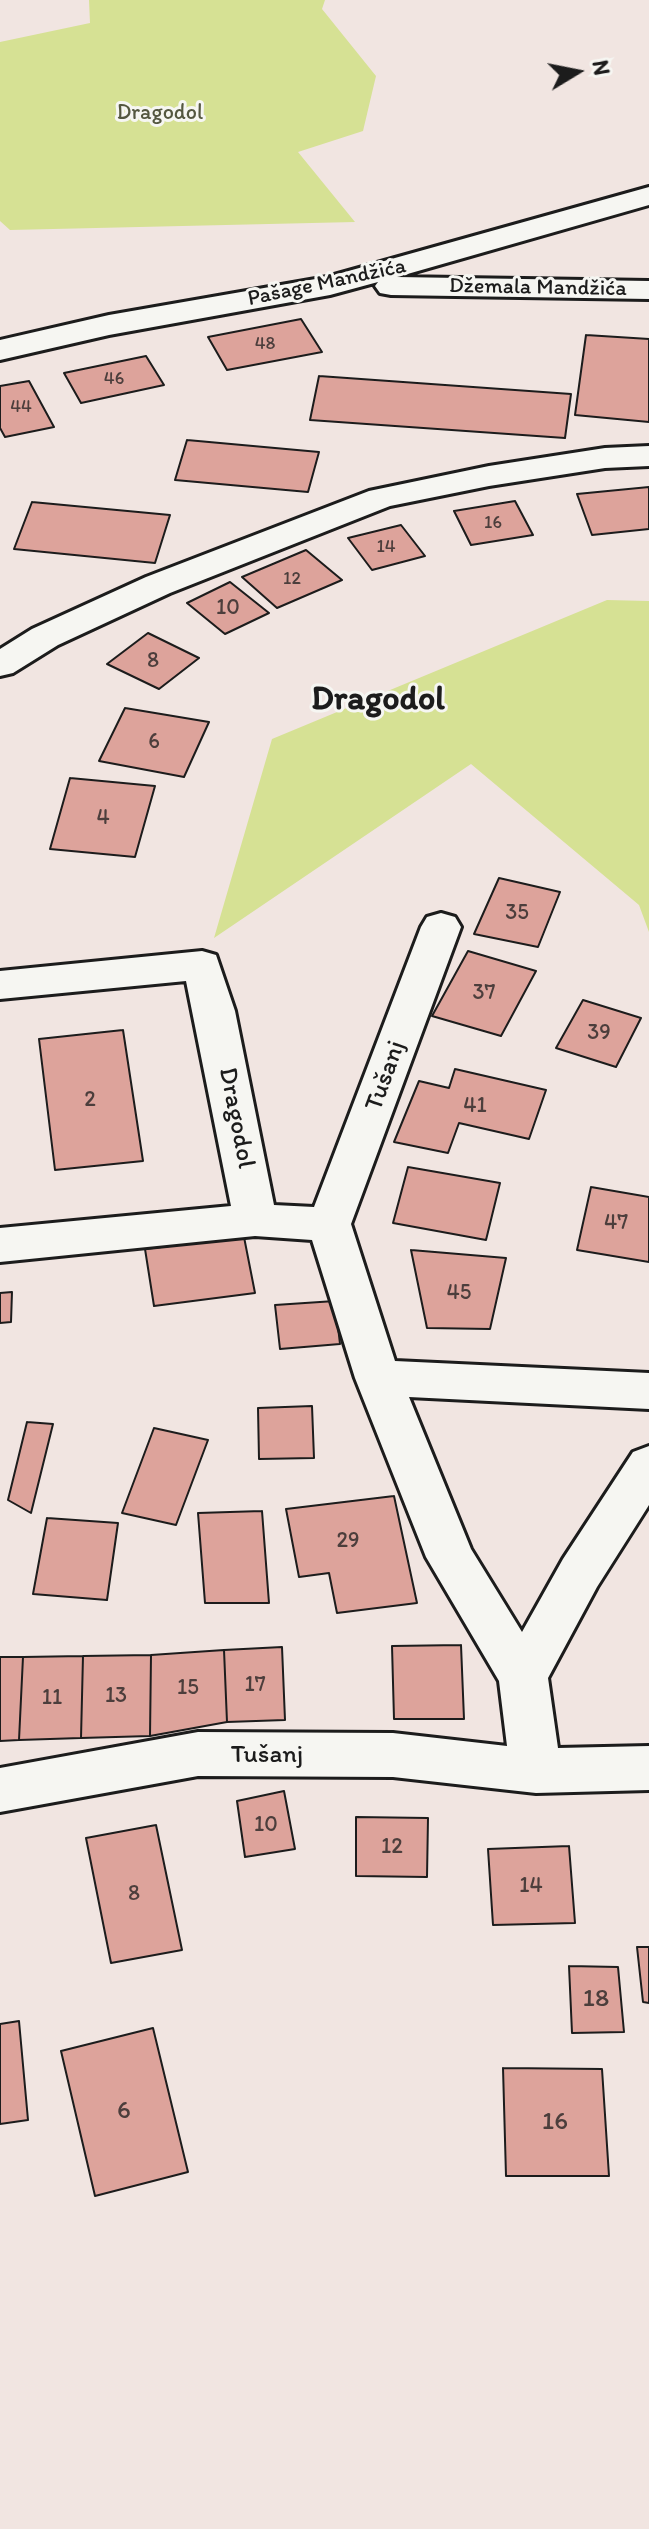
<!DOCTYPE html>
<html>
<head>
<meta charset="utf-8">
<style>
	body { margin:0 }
	#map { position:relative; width:649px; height:2529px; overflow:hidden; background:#f1e5e1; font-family:Itim,sans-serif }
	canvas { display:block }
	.north { position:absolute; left:537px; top:32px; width:80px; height:80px; -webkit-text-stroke:6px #f6f6f2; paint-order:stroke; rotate:80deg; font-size:22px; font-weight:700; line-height:32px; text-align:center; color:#1c1c1c }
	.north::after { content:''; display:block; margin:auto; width:28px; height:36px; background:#1c1c1c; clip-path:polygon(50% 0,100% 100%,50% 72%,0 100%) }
</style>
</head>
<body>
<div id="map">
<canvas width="649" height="2529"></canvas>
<div class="north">N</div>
</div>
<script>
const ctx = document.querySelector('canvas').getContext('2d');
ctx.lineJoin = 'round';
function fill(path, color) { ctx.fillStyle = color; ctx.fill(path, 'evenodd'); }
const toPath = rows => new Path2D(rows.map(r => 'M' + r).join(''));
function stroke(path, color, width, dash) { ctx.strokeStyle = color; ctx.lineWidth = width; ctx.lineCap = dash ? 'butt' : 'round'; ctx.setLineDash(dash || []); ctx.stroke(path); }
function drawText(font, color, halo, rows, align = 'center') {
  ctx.font = font + ' Itim,sans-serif'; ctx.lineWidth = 6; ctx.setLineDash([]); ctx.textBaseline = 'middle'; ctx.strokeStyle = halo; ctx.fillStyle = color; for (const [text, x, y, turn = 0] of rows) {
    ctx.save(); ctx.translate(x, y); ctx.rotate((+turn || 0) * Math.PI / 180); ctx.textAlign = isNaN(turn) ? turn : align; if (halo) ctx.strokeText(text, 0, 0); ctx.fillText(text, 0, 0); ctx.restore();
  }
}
fill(toPath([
	[89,0,325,0,322,9,376,76,363,131,298,152,355,222,10,230,0,221,0,42,90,23],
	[607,600,649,601,649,932,639,905,471,764,214,938,272,739]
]), '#d6e194');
const building = toPath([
	[301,319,322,352,227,370,208,337,301,319],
	[586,335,649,339,649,422,575,415,586,335],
	[146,356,164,385,81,403,64,373,146,356],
	[319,376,571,394,565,438,310,420,319,376],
	[29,381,54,427,5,437,0,428,0,386,29,381],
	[187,440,319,452,308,492,175,480,187,440],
	[649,487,649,529,592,535,577,494,649,487],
	[515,501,533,535,471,545,454,511,515,501],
	[32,502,170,515,155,563,14,549,32,502],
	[401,525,425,556,372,570,348,538,401,525],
	[306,550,342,580,277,608,242,577,306,550],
	[230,582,269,613,225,634,187,603,230,582],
	[148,633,199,658,159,689,107,664,148,633],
	[125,708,209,722,184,777,99,761,125,708],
	[70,778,155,786,135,857,50,849,70,778],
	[499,878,560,892,538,947,474,934,499,878],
	[468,951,536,971,501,1036,432,1016,468,951],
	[583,1000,641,1018,616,1067,556,1048,583,1000],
	[123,1030,143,1161,55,1170,39,1039,123,1030],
	[455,1069,546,1090,529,1139,459,1123,448,1153,394,1142,419,1081,449,1088,455,1069],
	[408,1167,500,1183,486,1240,393,1223,408,1167],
	[591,1187,649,1197,649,1262,577,1250,591,1187],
	[244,1237,255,1293,154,1306,145,1249,244,1237],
	[411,1250,506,1258,490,1329,427,1328,411,1250],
	[12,1292,11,1322,0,1323,0,1293,12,1292],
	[335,1301,340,1344,280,1349,275,1305,335,1301],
	[312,1406,314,1458,259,1459,258,1408,312,1406],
	[27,1422,53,1424,31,1513,8,1500,27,1422],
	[154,1428,208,1440,176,1525,122,1513,154,1428],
	[394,1496,417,1603,337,1613,329,1573,299,1577,286,1509,394,1496],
	[262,1511,269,1603,205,1603,198,1513,262,1511],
	[47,1518,118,1523,107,1600,33,1594,47,1518],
	[461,1645,464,1719,394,1719,392,1646,461,1645],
	[282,1647,285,1720,227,1722,224,1650,282,1647],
	[224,1650,227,1722,150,1736,151,1655,224,1650],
	[151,1655,150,1736,81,1738,83,1656,151,1655],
	[83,1656,81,1738,19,1740,23,1657,83,1656],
	[0,1657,23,1657,19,1740,0,1741,0,1657],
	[284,1791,295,1849,245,1857,237,1801,284,1791],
	[356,1817,428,1818,427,1877,356,1876,356,1817],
	[156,1825,182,1950,111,1963,86,1838,156,1825],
	[569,1846,575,1923,493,1925,488,1849,569,1846],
	[637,1947,649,1947,649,2003,643,2002,637,1947],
	[569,1966,618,1967,624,2032,572,2033,569,1966],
	[19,2021,28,2120,0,2124,0,2024,19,2021],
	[153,2028,188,2172,95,2196,61,2051,153,2028],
	[503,2068,602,2069,609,2176,506,2176,503,2068]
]);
fill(building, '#dda39b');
stroke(building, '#1c1c1c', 2);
const minor = toPath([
	[649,187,649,205,397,277,649,281,649,299,391,295,380,293,375,286,378,282,330,295,109,335,0,360,0,340,109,315,327,277,649,187],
	[649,446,649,466,605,468,489,486,390,506,170,593,58,645,13,673,0,676,0,649,32,629,146,577,369,491,489,466,605,448,649,446],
	[441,913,455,917,461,927,351,1224,395,1361,649,1373,649,1409,409,1397,471,1549,522,1632,563,1559,633,1452,649,1446,649,1505,597,1587,548,1678,558,1748,649,1746,649,1790,536,1793,393,1777,198,1776,0,1812,0,1768,198,1732,393,1733,507,1746,499,1681,426,1557,355,1378,312,1240,255,1236,0,1262,0,1228,231,1206,186,981,0,999,0,971,202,951,216,955,235,1011,274,1205,314,1207,421,927,427,917,441,913]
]);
stroke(minor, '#1c1c1c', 6);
fill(minor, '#f6f6f2');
drawText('18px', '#4c3e3c', null, [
	["48",265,344],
	["46",114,379],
	["44",21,407],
	["16",493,523],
	["14",386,547],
	["12",292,579]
]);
drawText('22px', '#545740', '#f6f6f2', [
	["Dragodol",160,113]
]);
drawText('22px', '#1c1c1c', '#f6f6f2', [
	["Pašage Mandžića",327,283,-12],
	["Džemala Mandžića",538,288,1]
]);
drawText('22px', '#4c3e3c', null, [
	["10",228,608],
	["8",153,661],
	["6",154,742],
	["4",103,818],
	["35",517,913],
	["37",484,993],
	["39",599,1033],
	["2",90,1100],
	["41",475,1106],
	["47",616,1223],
	["45",459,1293],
	["29",348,1541],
	["17",255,1685],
	["15",188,1688],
	["13",116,1696],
	["11",52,1698],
	["10",266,1825],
	["12",392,1847],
	["14",531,1886],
	["8",134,1894]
]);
drawText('26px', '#1c1c1c', '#f6f6f2', [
	["Tušanj",386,1076,-70],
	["Dragodol",236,1118,79],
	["Tušanj",267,1755]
]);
drawText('26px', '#4c3e3c', null, [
	["18",596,1999],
	["6",124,2111],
	["16",555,2122]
]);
drawText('bold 34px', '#1c1c1c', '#f6f6f2', [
	["Dragodol",378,700]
]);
</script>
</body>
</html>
